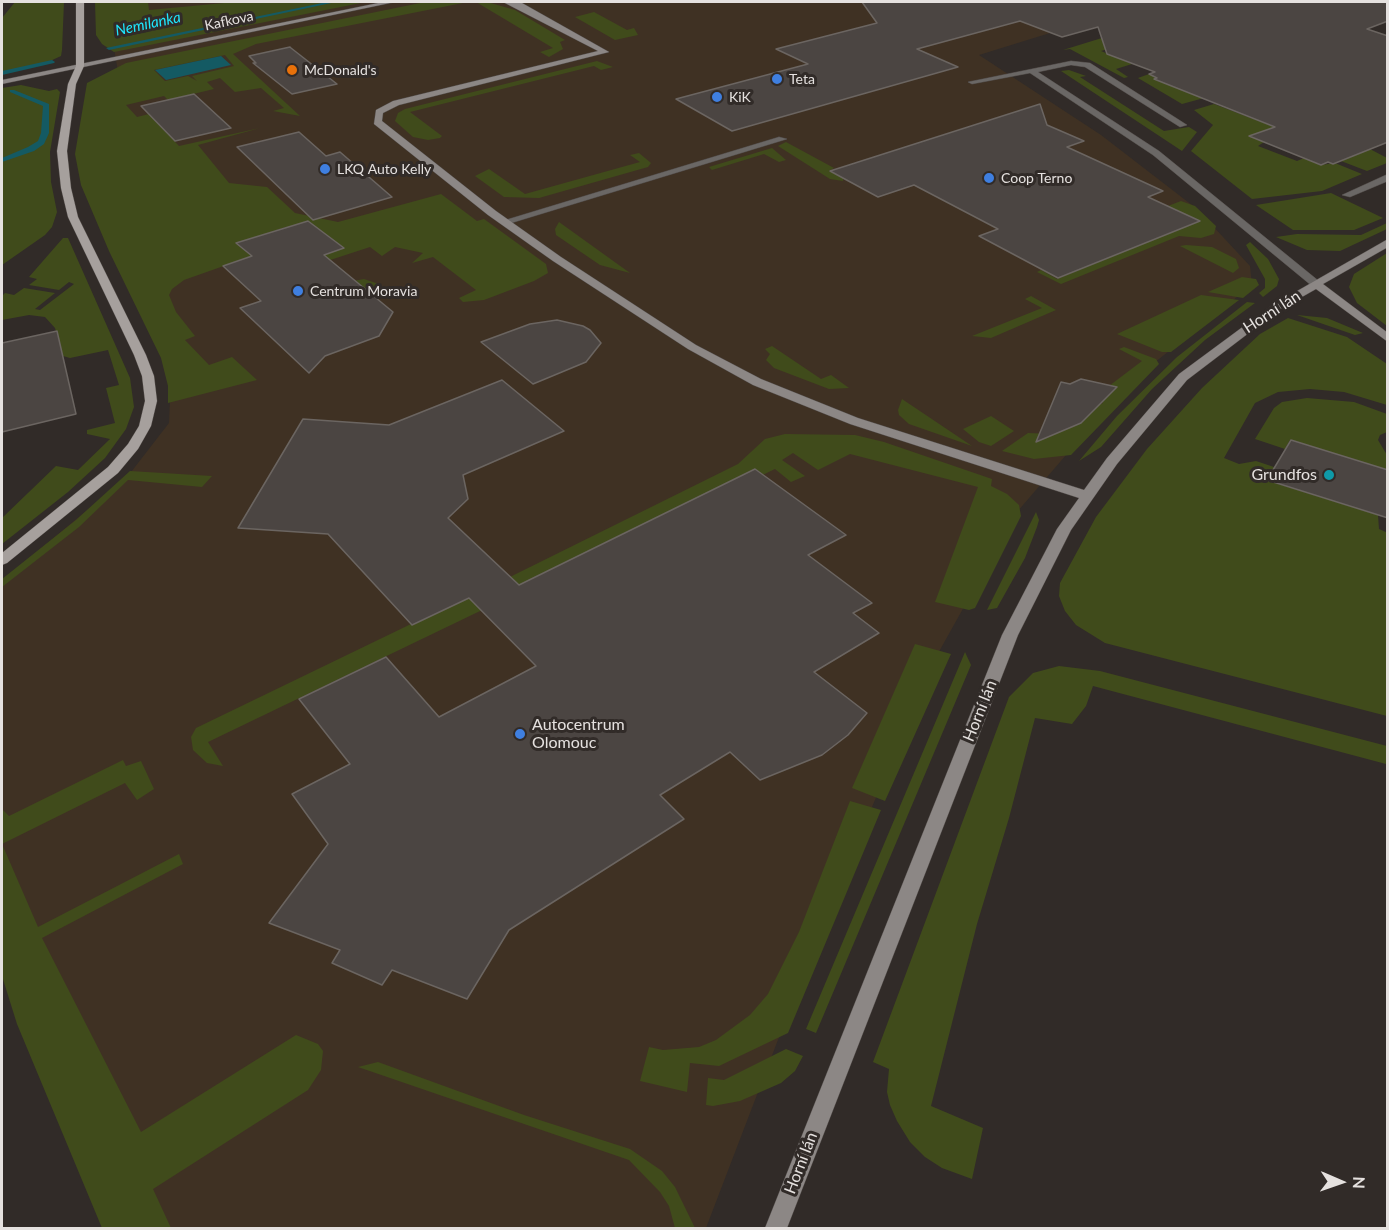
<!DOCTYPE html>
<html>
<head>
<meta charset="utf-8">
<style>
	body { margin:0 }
	#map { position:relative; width:1389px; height:1230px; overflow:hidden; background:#312b28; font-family:Lato,sans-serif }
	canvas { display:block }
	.frame { position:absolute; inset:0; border:3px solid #e5e1df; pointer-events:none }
	.north { position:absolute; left:1311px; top:1152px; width:60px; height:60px; -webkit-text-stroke:4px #312b28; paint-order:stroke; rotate:92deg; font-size:16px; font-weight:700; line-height:24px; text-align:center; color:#e5e1df }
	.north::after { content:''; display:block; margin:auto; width:21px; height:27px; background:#e5e1df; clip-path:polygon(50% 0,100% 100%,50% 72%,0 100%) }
</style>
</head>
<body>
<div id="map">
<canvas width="1389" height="1230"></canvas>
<div class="frame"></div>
<div class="north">N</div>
</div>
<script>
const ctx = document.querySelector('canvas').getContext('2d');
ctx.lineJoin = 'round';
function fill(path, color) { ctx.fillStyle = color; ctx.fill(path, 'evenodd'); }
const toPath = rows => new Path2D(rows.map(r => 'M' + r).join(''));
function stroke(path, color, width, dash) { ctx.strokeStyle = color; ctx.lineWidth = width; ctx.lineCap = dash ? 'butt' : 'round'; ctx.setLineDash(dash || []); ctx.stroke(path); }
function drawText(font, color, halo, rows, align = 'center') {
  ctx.font = font + ' Lato,sans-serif'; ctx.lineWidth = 6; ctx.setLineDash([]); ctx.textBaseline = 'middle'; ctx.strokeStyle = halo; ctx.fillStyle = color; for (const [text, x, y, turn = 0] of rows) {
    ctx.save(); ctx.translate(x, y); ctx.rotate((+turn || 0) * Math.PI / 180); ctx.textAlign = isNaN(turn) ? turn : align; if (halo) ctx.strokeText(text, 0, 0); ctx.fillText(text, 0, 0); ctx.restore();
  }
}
fill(toPath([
	[111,2,1150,2,979,55,1101,135,1197,209,1250,266,1252,285,1154,363,1091,426,1017,512,936,657,825,917,706,1228,132,1228,2,914,2,581,128,476,169,423,170,400,155,285,112,37]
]), '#3f3123');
fill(toPath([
	[15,2,64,2,62,50,61,56,48,62,2,73,2,18],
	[95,2,148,2,149,10,235,2,366,2,114,52,102,44,96,35],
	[425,2,468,2,256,44,233,54,300,116,273,111,284,108,261,88,235,92,220,78,207,82,214,89,168,100,164,96,126,105,137,117,149,114,179,146,260,128,198,145,229,183,267,187,295,213,338,222,441,194,477,221,484,219,546,264,548,273,534,281,484,300,463,302,459,298,476,290,433,257,412,263,423,253,395,247,382,256,370,247,321,263,342,283,364,279,376,283,386,291,373,296,295,265,343,248,302,240,286,227,237,243,252,256,184,280,172,289,169,295,176,312,195,336,185,340,209,365,232,357,257,380,168,403,168,386,161,358,109,251,81,185,75,154,87,83,126,63],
	[225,55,234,66,192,76,197,81,188,76,165,81,154,70],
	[476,2,487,2,515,10,565,40,560,42,563,49,549,57,540,52,553,48],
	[594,12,627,30,634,28,638,35,615,40,575,17],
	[1173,16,1124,44,1101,51,1132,64,1116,69,1128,77,1124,78,1070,49,1063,50],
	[597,61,613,67,601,70,594,66,410,112,442,136,440,138,428,140,413,137,395,121,398,113,405,109],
	[1069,70,1086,76,1080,77,1164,131,1189,127,1197,132,1182,151,1061,71],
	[1149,74,1157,77,1155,79,1204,98,1182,104,1138,78],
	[21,85,49,91,57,89,60,92,50,152,51,182,57,212,52,227,45,235,2,265,2,88],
	[1214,104,1277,128,1250,136,1264,142,1258,146,1297,161,1304,158,1321,165,1335,163,1362,174,1322,191,1252,199,1191,151,1213,125,1194,110],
	[786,142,834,168,829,171,843,178,843,181,830,179,778,146],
	[772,148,786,160,779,162,764,154,712,170,709,167],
	[1370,149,1387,158,1387,163,1367,171,1341,161],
	[639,153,651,163,648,167,539,198,504,197,475,176,489,169,525,194,640,162,630,155],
	[1331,193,1383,218,1354,230,1293,230,1256,205],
	[1181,201,1195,206,1216,226,1214,234,1201,238,1179,236,1061,284,1037,272,1041,270,1057,279,1199,221,1168,206],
	[559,222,630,273,600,265,556,235,555,229],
	[1387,223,1387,229,1340,251,1307,250,1276,237,1297,234,1361,235],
	[63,238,68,238,130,378,134,407,126,429,105,458,68,492,2,544,2,518,56,466,78,470,110,439,87,434,87,430,115,423,106,388,119,385,108,350,70,358,63,356,55,328,45,317,29,315,2,320,2,296,5,293,14,295,24,288,55,293,35,309,40,310,74,284,69,282,59,290,29,285,37,279,29,277],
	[1250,242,1268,259,1279,279,1277,286,1263,297,1259,293,1265,288,1265,279,1246,245],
	[1186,245,1212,247,1236,259,1239,268,1233,273,1180,246],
	[1387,253,1387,326,1357,303,1349,287,1354,274],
	[1242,277,1256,279,1259,285,1243,298,1208,292],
	[1201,295,1239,300,1171,352,1162,352,1117,334],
	[1031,296,1056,310,991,338,972,336,1042,308,1025,299],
	[1247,302,1255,303,1205,340,1152,389,1101,447,1079,461,1117,416,1177,357],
	[1297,315,1327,318,1363,333,1355,335],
	[1288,318,1347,337,1387,364,1387,405,1344,392,1310,389,1278,392,1255,403,1224,458,1239,464,1256,461,1274,467,1269,481,1378,515,1379,529,1388,533,1387,716,1105,643,1076,625,1065,611,1059,596,1060,583,1096,517,1147,449,1202,388,1260,334],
	[772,346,821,379,831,375,849,388,829,389,774,368,766,360,770,354,765,349],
	[1124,347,1156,359,1159,364,1071,455,1034,459,1002,451,1028,433,1053,434,1081,423,1093,402,1102,404,1109,386,1142,361,1119,349],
	[1307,398,1354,402,1387,414,1387,432,1380,435,1378,440,1387,455,1387,470,1290,440,1285,449,1255,439,1274,408,1282,402],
	[902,399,972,446,909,424,899,415,898,410],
	[991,416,1014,431,991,446,979,442,963,429],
	[785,434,855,435,884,442,992,479,991,486,1007,494,1019,505,1021,516,975,608,969,610,935,602,978,487,850,454,818,470,793,453,782,460,805,476,791,482,775,469,208,742,223,766,207,763,193,750,191,737,196,728,411,624,413,625,738,464,765,439],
	[130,471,212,476,202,487,128,480,79,527,2,587,2,579,76,520],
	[1036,512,1039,520,1037,527,1025,558,997,608,987,610],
	[915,644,951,654,885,801,852,788],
	[965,652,971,665,816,1033,806,1029],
	[1059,666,1100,671,1387,746,1387,761,1386,764,1093,686,1086,706,1072,724,1035,718,1009,818,977,924,931,1106,983,1128,972,1179,942,1168,925,1157,910,1142,897,1121,890,1105,887,1092,889,1069,873,1062,1009,697,1033,673],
	[123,760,126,766,141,761,154,789,137,800,125,783,2,844,38,927,179,854,183,864,42,938,141,1132,296,1035,318,1044,323,1051,321,1070,308,1090,153,1189,171,1228,102,1228,17,1024,2,976,2,809,9,816],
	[850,801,881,810,788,1033,719,1066,690,1063,687,1092,640,1081,649,1047,663,1050,699,1047,716,1040,750,1015,768,994,799,932],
	[786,1049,803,1056,795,1071,781,1083,740,1101,713,1106,706,1105,708,1078,724,1080],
	[378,1062,524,1115,630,1149,662,1171,675,1187,695,1228,675,1228,669,1206,660,1192,629,1160,358,1067]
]), '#404b1b');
fill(toPath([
	[221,56,231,65,166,80,155,70]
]), '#145a63');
fill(toPath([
	[327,2,336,2,109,50,106,48,327,2],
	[52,60,55,62,54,63,2,75,2,71,52,60],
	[10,90,14,90,49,104,49,133,44,144,34,151,2,162,2,158,28,147,38,141,41,133,43,106,10,92,10,90]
]), '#145a63');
const building = toPath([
	[862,2,1388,2,1388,21,1367,29,1388,36,1388,142,1333,164,1328,162,1321,165,1249,136,1275,127,1154,79,1157,78,1149,74,1155,72,1107,54,1098,27,1062,37,1020,21,917,49,958,67,732,131,676,99,808,64,776,49,877,23,862,2],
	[290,47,291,48,337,84,292,94,253,63,256,63,249,56,290,47],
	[194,94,231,128,175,141,141,106,194,94],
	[1040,104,1047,125,1084,141,1067,147,1163,191,1148,197,1200,221,1058,278,979,236,998,229,914,185,878,197,830,171,1040,104],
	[299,132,326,156,340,152,392,197,313,220,237,147,299,132],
	[308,221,344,248,324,255,393,312,379,336,325,356,309,373,240,308,261,301,223,266,252,256,236,243,308,221],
	[557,320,583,326,590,330,601,343,586,362,533,384,481,342,530,324,557,320],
	[57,331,76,414,2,432,2,343,57,331],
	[1081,379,1117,387,1081,423,1036,442,1061,382,1070,384,1081,379],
	[502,380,564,431,463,475,468,499,448,518,519,585,755,469,846,535,808,555,872,603,853,613,879,633,814,672,867,713,848,735,822,755,760,780,730,752,660,795,684,819,509,930,467,999,392,970,382,985,332,963,340,950,269,923,328,844,292,794,350,764,299,699,386,657,439,717,536,666,469,598,412,625,328,534,238,528,303,419,389,425,502,380],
	[1291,440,1388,470,1388,518,1267,480,1291,440]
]);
fill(building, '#4b4542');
stroke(building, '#6b6561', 1.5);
const street = toPath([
	[1071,61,1090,63,1187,125,1180,127,1085,67,1071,65,1038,72,1159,151,1320,282,1320,286,1312,286,1153,155,1030,73,972,84,968,82,1071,61],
	[779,137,787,139,508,224,499,222,779,137],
	[1388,174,1388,181,1350,197,1342,195,1388,174]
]);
const secondary = toPath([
	[383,2,395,2,2,84,2,80,383,2],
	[503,2,522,3,609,52,399,105,383,113,382,121,496,211,561,257,696,345,761,379,858,418,1084,490,1107,458,1179,374,1271,306,1388,239,1388,247,1323,284,1388,333,1388,342,1316,289,1279,310,1187,380,1117,464,1071,530,1018,635,787,1228,765,1228,1002,635,1057,529,1079,498,850,424,753,385,688,349,553,261,488,215,374,124,376,110,393,101,598,51,503,2]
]);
const primary = toPath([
	[76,2,84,2,84,66,76,84,67,151,71,188,78,217,146,355,154,376,157,401,151,426,138,449,118,473,7,563,2,565,2,553,108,467,128,444,139,426,145,401,142,376,134,355,68,217,61,188,57,151,68,84,76,66,76,2]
]);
stroke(street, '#4e4845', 1);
stroke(secondary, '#4e4845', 1);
stroke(primary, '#4e4845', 1);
fill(street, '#6a6765');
fill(secondary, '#8c8785');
fill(primary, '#a6a09d');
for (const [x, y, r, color] of [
	[292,70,6,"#e8710a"],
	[777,79,6,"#3f7fe0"],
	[717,97,6,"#3f7fe0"],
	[325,169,6,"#3f7fe0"],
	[989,178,6,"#3f7fe0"],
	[298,291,6,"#3f7fe0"],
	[1329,475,6,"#0f9aa8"],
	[520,734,6,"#3f7fe0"]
]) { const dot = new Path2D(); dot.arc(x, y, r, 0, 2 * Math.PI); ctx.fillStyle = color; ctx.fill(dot); stroke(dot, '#312b28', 2); }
drawText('14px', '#e5e1df', '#312b28', [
	["Kafkova",229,21,-12]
]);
drawText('14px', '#e5e1df', '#312b28', [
	["McDonald's",304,70],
	["Teta",789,79],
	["KiK",729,97],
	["LKQ Auto Kelly",337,169],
	["Coop Terno",1001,178],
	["Centrum Moravia",310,291]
], 'left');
drawText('italic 15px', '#1fe6fd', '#312b28', [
	["Nemilanka",148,24,-12]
]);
drawText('16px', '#e5e1df', '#312b28', [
	["Horní lán",1272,312,-33],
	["Horní lán",980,711,-68],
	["Horní lán",801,1163,-69]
]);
drawText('16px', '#e5e1df', '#312b28', [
	["Grundfos",1317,475],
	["Autocentrum",532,725,"left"],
	["Olomouc",532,743,"left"]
], 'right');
</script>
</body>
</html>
